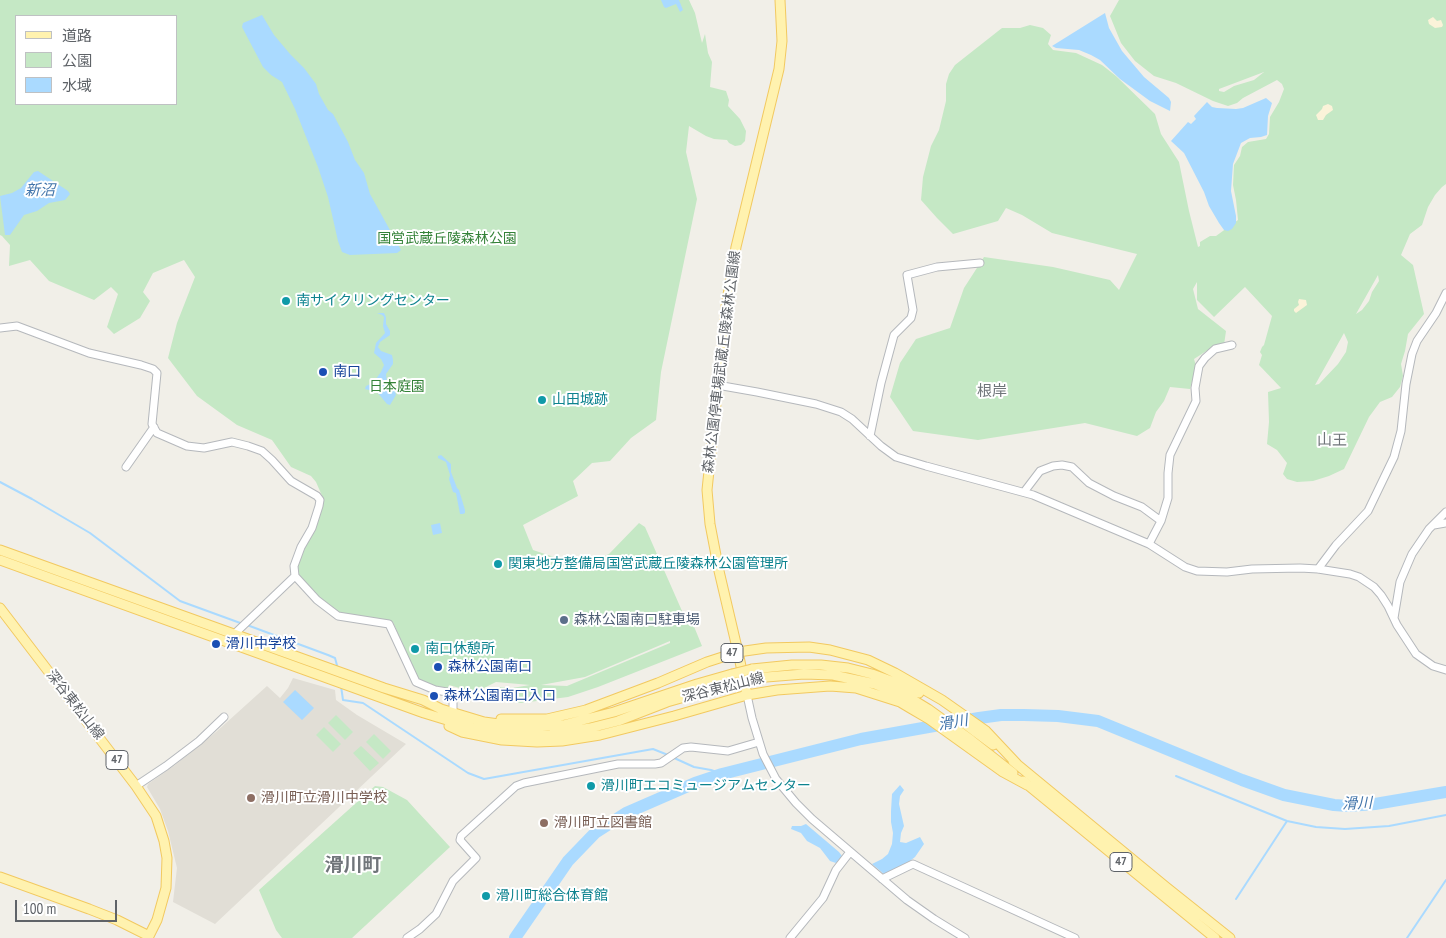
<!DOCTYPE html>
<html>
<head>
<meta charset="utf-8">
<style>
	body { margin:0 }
	#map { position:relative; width:1446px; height:938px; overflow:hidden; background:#f1efe8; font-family:"PT Sans Narrow","Noto Sans JP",sans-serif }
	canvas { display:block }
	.legend { position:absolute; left:15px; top:15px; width:162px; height:90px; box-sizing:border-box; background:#fff; border:1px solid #bfc1c3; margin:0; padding:6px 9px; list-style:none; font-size:15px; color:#5f6368 }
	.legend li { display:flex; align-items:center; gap:10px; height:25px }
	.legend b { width:25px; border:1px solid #bfc1c3 }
	.scale { position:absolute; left:15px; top:900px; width:102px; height:22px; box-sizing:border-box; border:2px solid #5f6368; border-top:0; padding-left:6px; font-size:15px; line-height:18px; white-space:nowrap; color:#5f6368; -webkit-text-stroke:4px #fff; paint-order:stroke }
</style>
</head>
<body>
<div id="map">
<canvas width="1446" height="938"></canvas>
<ul class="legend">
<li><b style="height:6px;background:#fff2af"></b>道路</li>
<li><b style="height:14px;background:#c5e8c5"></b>公園</li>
<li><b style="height:14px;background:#aadaff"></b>水域</li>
</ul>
<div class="scale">100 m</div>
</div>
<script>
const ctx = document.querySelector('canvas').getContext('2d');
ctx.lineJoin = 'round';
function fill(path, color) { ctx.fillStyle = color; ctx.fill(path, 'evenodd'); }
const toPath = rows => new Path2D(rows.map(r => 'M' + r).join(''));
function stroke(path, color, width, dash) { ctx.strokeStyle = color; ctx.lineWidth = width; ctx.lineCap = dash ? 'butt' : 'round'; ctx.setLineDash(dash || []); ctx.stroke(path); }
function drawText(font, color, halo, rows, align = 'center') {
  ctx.font = font + ' "PT Sans Narrow","Noto Sans JP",sans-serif'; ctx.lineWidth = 4; ctx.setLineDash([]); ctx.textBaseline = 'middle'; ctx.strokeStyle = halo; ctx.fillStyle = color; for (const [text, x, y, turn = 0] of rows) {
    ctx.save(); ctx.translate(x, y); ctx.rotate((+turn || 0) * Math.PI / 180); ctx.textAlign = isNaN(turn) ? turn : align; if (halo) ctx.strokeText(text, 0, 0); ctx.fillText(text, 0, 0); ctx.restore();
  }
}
fill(toPath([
	[293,678,335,690,336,700,357,715,406,744,215,924,173,902,177,868,168,831,160,809,147,787,148,784,175,765,216,732,267,686,280,698,288,688]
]), '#e1ded6');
fill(toPath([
	[0,0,689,0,695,13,702,43,705,34,708,53,712,62,710,87,726,91,729,100,728,106,740,119,746,131,745,141,741,145,735,146,729,143,727,140,714,139,706,136,689,126,686,152,697,199,661,372,656,420,631,438,610,461,592,463,573,481,578,496,523,525,533,550,557,558,570,561,589,563,609,554,639,523,645,527,686,620,693,624,702,646,598,687,568,697,521,703,473,697,484,691,501,687,512,688,530,685,496,682,480,690,470,691,449,685,448,690,420,681,416,677,393,622,341,615,324,603,298,575,297,565,323,498,316,482,311,476,291,467,272,440,237,425,197,396,168,358,177,323,195,277,184,260,153,273,143,292,150,301,140,318,114,334,107,327,118,294,111,287,94,300,49,281,30,260,9,266,10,245,2,236,0,235],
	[16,16,176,16,176,104,16,104],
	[670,641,670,643,567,686,541,685,585,677],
	[1119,0,1446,0,1446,184,1442,187,1435,195,1428,207,1422,225,1410,234,1401,255,1413,265,1424,314,1408,334,1405,351,1401,364,1403,376,1400,387,1392,397,1380,402,1369,417,1344,469,1329,476,1313,481,1297,482,1287,479,1283,474,1287,463,1277,450,1267,444,1269,422,1268,392,1281,388,1259,365,1262,355,1260,352,1262,347,1264,345,1272,316,1245,287,1214,317,1197,300,1197,282,1193,289,1198,309,1226,331,1224,345,1211,348,1194,359,1196,366,1190,389,1170,387,1164,401,1156,412,1150,428,1137,436,1085,423,978,440,913,431,890,397,900,363,916,339,950,328,964,288,984,257,1053,267,1110,280,1119,290,1137,254,1052,233,1022,215,1006,208,998,221,953,234,937,218,921,200,923,177,931,146,939,130,946,101,946,84,949,74,955,65,1002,28,1020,28,1030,25,1043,28,1051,35,1048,44,1053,50,1076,53,1102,65,1116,76,1155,114,1161,134,1179,162,1189,211,1198,247,1200,246,1200,242,1210,236,1216,236,1238,220,1236,200,1233,185,1234,165,1240,156,1242,147,1248,142,1266,139,1269,134,1270,117,1279,102,1284,89,1282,84,1277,80,1243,98,1237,103,1228,106,1213,101,1176,83,1154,76,1135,61,1121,43,1110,16],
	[1264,72,1254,80,1234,86,1224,92,1219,91,1219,89],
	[1378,275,1379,281,1372,292,1369,301,1362,310,1356,314],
	[1344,333,1348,342,1346,352,1338,364,1319,384,1315,385],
	[336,715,353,732,345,740,328,723],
	[324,727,341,744,333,752,316,735],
	[374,734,391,751,383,759,366,742],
	[361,746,379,763,370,771,353,753],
	[375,786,383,787,407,800,450,847,352,938,282,938,276,930,259,890]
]), '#c5e8c5');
fill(toPath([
	[1433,17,1437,21,1441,20,1443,25,1442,27,1435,28,1429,24,1428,20],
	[1328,104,1332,106,1333,110,1326,115,1323,120,1318,120,1316,115,1322,109,1323,106],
	[1299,299,1306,300,1307,305,1296,313,1294,311,1294,309,1299,305,1298,302]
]), '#fbf3d9');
fill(toPath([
	[661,0,679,0,683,10,680,12,676,4,666,8,664,7],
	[1105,13,1109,28,1122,51,1144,77,1169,98,1171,102,1170,111,1150,101,1120,79,1100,60,1091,55,1079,50,1056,48,1052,46],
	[262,15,274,35,290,54,304,68,316,84,319,94,328,110,333,114,348,142,355,160,364,173,370,194,401,250,397,253,350,255,342,252,338,241,328,197,318,167,295,109,282,82,271,75,263,67,242,27,243,23],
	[1266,98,1272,103,1268,116,1267,135,1261,137,1250,138,1241,143,1233,164,1231,191,1236,216,1236,223,1232,229,1228,231,1224,230,1219,223,1209,206,1204,192,1184,153,1171,141,1188,122,1191,124,1196,119,1194,116,1207,102,1212,107,1217,108,1236,109,1243,108],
	[38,171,68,191,70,194,65,200,49,203,37,211,24,215,10,235,5,235,0,196,12,193,21,188,34,172],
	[377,313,384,313,386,317,386,324,390,331,390,335,380,342,378,347,381,351,392,355,393,360,393,364,386,374,387,382,394,387,396,395,390,405,387,404,377,392,365,389,366,386,373,383,381,372,384,365,381,359,374,353,376,343,385,333,383,326,384,317,382,315],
	[441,455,451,464,451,472,457,488,459,490,465,510,465,513,463,514,460,514,456,493,453,492,449,479,450,475,446,462,438,458,438,456],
	[440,523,442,533,433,535,431,525],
	[295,690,314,708,302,720,283,702],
	[900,785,904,790,900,796,899,804,904,826,901,833,900,842,906,843,920,837,924,844,915,857,910,861,884,874,872,864,882,859,888,854,892,844,893,833,891,822,891,811,892,794],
	[806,824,839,852,842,856,836,863,830,861,820,848,807,841,801,833,791,829,792,826,801,826]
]), '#aadaff');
stroke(toPath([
	[0,482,32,499,90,533,180,601,243,624],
	[247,625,328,655,335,658,338,669],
	[341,686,343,700,363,703,468,773,484,779,653,749,668,755],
	[672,757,694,767,711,770,722,774],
	[1176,776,1287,821,1316,827,1345,829,1389,826,1446,815],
	[1236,899,1287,821],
	[1407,938,1446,880]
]), '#aadaff', 2);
stroke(toPath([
	[515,938,568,861,595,833,626,813,695,783,722,774,861,739,979,718,1001,715,1024,715,1058,716,1098,721,1242,780,1284,795,1334,805,1348,806,1375,804,1446,792]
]), '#aadaff', 12);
const minor = toPath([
	[0,328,17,326,89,353,141,365,153,369,157,373,152,424,157,433,187,446,204,448,232,442,248,446,262,451,272,460,291,481,317,496,320,500,319,506,312,528,301,547,294,566,295,576,317,600,338,616,389,624,416,682,435,690,453,693,453,709],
	[717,385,757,392,816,404,841,412,852,419,881,446,896,457,926,466,1033,495,1149,544,1185,567,1197,571,1227,572,1252,569,1300,568,1318,569,1350,574,1359,577,1374,587,1381,595,1388,606,1397,625,1416,654,1433,666,1446,670],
	[870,436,881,383,894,335,911,318,913,310,907,275,937,267,980,263],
	[126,467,154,427],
	[1024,492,1040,471,1053,466,1062,465,1072,467,1089,483,1114,496,1142,507,1161,521,1149,544],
	[1161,521,1168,498,1168,473,1170,455,1196,401,1195,388,1199,366,1205,358,1215,349,1232,345],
	[1434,525,1446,523],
	[1318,569,1336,545,1368,511,1394,457,1401,431,1406,384,1412,354,1417,341,1436,313,1446,293],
	[1394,618,1400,582,1412,554,1429,529,1446,512],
	[227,641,295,576],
	[747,695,752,718,763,754,776,779,796,803,812,819,907,900,934,919,965,938],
	[136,786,166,766,199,741,224,717],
	[882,879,913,864,1075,938],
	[407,938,420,929,436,914,453,881,476,858,460,840,461,836,516,786,524,783,618,764,655,764,661,763,683,748,691,747,728,751,759,742],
	[790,938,823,898,836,870,850,852]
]);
const major = toPath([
	[0,550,384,688,423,700,441,709,484,722,521,727,563,725,614,712,697,684,732,674],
	[0,560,424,713,473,728,498,733,516,735,550,735,590,728,618,721,667,702,734,683],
	[0,608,136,786,156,816,164,841,167,858,166,888,157,920,148,938],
	[752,669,792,665,821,665,848,668,872,674,907,687,919,693],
	[754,678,804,674,833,675,875,684,910,698,928,709,971,740,1013,773],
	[747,695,738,652,719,571,710,524,707,490,726,307,736,247,779,69,782,41,780,0],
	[957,718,993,745],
	[501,719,547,719,586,710,658,683,707,662,738,652,766,648,809,647,830,650,868,660,895,673,942,700,986,731,1017,764],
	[449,726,462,732,502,740,537,742,562,741,600,735,674,716,747,695,777,690,830,686,856,688,900,702,910,708,929,719,1003,772,1027,785],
	[1013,761,1166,887,1230,938],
	[1023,781,1215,938],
	[0,877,89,909,117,920,149,936]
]);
stroke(minor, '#b5b8bc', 9);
stroke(major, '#f2c960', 11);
stroke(minor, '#fff', 7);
stroke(major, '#fff2af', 9);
const majorBridge = toPath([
	[732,674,752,669],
	[734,683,754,678]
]);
stroke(majorBridge, '#f2c960', 11, []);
stroke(majorBridge, '#fff2af', 9);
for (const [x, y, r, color] of [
	[286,301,5,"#0f9aa8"],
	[323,372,5,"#1a4fb4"],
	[542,400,5,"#0f9aa8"],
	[498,564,5,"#0f9aa8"],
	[564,620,5,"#5c6f8a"],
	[216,644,5,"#1a4fb4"],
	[415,649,5,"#0f9aa8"],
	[438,667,5,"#1a4fb4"],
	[434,696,5,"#1a4fb4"],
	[591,786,5,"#0f9aa8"],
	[251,798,5,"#8d6e63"],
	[544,823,5,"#8d6e63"],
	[486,896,5,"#0f9aa8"]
]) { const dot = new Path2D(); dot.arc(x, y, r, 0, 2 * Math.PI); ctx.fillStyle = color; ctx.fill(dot); stroke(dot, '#fff', 2); }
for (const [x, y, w] of [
	[732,653,22],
	[117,760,22],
	[1121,862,22]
]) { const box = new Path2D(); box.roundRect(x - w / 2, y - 9.5, w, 19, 4); ctx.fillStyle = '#fff'; ctx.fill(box); stroke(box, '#5f6368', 1); }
drawText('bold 12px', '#5f6368', null, [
	["47",732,653],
	["47",117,760],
	["47",1121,862]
]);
drawText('14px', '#348238', '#fff', [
	["国営武蔵丘陵森林公園",447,239],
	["日本庭園",397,387]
]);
drawText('14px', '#0d838f', '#fff', [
	["南サイクリングセンター",296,301],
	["山田城跡",552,400],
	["関東地方整備局国営武蔵丘陵森林公園管理所",508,564],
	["南口休憩所",425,649],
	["滑川町エコミュージアムセンター",601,786],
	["滑川町総合体育館",496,896]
], 'left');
drawText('14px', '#5f6368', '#fff', [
	["森林公園停車場武蔵丘陵森林公園線",722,362,-83],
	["深谷東松山線",723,688,-14],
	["深谷東松山線",75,705,52]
]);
drawText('14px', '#164399', '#fff', [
	["南口",333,372],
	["滑川中学校",226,644],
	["森林公園南口",448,667],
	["森林公園南口入口",444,696]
], 'left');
drawText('14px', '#4e5e75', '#fff', [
	["森林公園南口駐車場",574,620]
], 'left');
drawText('14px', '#785e54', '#fff', [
	["滑川町立滑川中学校",261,798],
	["滑川町立図書館",554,823]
], 'left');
drawText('italic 15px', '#4174aa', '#fff', [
	["新沼",40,191],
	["滑川",953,723,-10],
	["滑川",1357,804,-2]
]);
drawText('15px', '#70757a', '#fff', [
	["根岸",992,392],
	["山王",1332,441]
]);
drawText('bold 19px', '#70757a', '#fff', [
	["滑川町",353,866]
]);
</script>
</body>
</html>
